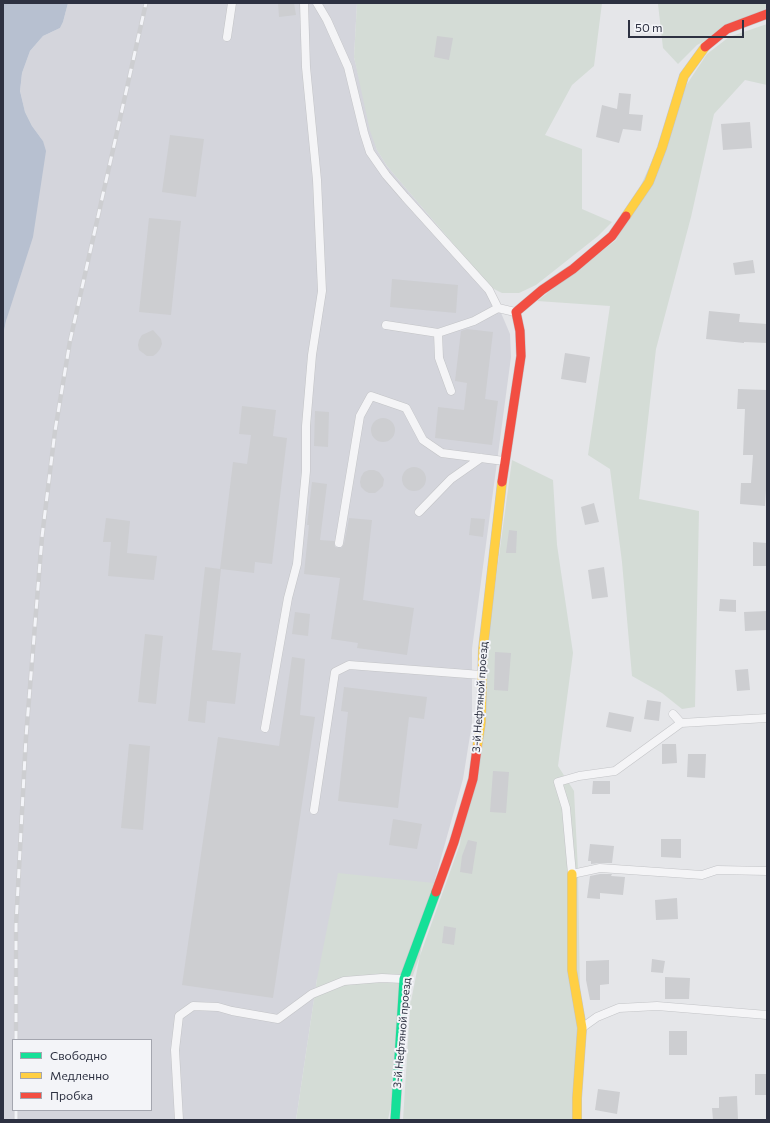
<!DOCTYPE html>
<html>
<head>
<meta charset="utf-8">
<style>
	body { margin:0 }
	#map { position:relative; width:770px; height:1123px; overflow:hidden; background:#e5e6e9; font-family:Commissioner,sans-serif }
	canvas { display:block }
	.frame { position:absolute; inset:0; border:4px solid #2d3141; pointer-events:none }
	.legend { position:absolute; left:12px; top:1039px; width:140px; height:72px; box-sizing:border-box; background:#f3f4f8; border:1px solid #a4a6af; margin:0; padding:5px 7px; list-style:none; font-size:12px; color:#2d3141 }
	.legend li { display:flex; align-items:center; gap:8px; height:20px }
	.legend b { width:20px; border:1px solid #a4a6af }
	.scale { position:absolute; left:628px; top:20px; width:116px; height:18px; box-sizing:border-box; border:2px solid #2d3141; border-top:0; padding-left:5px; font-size:12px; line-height:14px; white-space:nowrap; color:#2d3141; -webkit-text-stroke:3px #f3f4f8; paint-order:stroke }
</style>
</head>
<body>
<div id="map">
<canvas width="770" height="1123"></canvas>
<div class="frame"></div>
<ul class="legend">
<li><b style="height:5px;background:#16e098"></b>Свободно</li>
<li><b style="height:5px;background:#ffcf43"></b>Медленно</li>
<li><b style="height:5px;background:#f24e42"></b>Пробка</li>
</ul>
<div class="scale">50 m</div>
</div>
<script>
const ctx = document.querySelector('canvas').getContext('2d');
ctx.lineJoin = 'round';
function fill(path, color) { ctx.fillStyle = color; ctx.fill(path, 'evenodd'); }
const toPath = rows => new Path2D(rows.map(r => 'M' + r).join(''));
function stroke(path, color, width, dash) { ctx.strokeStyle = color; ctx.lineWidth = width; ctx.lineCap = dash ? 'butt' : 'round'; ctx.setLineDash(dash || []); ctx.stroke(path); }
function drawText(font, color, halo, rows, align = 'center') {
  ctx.font = font + ' Commissioner,sans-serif'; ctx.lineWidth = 4; ctx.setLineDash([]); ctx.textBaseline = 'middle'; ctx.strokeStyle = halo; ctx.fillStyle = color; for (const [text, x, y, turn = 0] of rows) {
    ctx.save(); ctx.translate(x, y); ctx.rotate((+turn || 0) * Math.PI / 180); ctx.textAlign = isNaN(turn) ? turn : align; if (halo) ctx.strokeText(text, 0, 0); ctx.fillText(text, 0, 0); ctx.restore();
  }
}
fill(toPath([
	[68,3,357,3,354,57,377,150,387,166,490,287,510,334,511,357,472,649,472,723,463,779,434,883,317,979,296,1120,3,1120,3,336,43,141,32,126,25,112,20,91,22,73,30,51,43,36,60,28,63,22],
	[13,1040,151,1040,151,1110,13,1110]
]), '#d4d5dc');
fill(toPath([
	[357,3,602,3,594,66,572,85,545,135,582,149,582,209,612,222,598,236,536,285,519,293,502,293,490,287,387,166,377,150,370,131,354,57],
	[654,3,767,3,767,8,697,45,678,64,663,48,658,4],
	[767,24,767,85,745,80,714,114,691,217,656,349,639,499,699,511,695,707,682,709,662,693,632,676,622,562,610,469,588,455,610,306,537,301,616,240,687,84,707,54,729,37],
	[512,460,553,480,557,545,573,653,558,766,574,791,578,871,582,1120,403,1120,412,978,460,844],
	[338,873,434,883,388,1120,296,1120,317,979]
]), '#d4dcd6');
fill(toPath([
	[3,3,68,3,63,22,60,28,43,36,30,51,22,73,20,91,25,112,32,126,43,141,46,151,33,237,6,321,3,336]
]), '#b7c0d0');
fill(toPath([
	[278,3,294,3,296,15,279,17],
	[437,36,453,38,449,60,434,57],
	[619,93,631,94,629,114,643,115,641,131,623,129,619,143,596,137,602,105,617,109],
	[750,122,752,148,723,150,721,124],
	[170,135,204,139,196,197,162,192],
	[149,218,181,221,171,315,139,312],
	[753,260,755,273,735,275,733,263],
	[392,279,458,285,456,313,390,307],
	[709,311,740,314,739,322,767,324,767,343,744,342,744,343,706,339],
	[467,329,493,332,485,399,498,401,492,445,435,438,438,407,464,410,467,383,455,381,461,331],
	[153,330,161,339,162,344,160,349,157,353,153,356,147,356,139,350,138,345,139,340,142,335],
	[565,353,590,357,586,383,561,379],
	[738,389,767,390,767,475,765,506,740,504,741,483,751,483,753,455,743,455,745,409,737,409],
	[242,406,276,410,273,436,287,438,272,564,255,562,254,573,221,569,212,650,241,653,235,704,207,701,205,723,188,721,205,567,220,569,233,462,247,464,251,435,239,434],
	[315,411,329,412,328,447,314,446],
	'371 430a12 12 0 1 1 24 0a12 12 0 1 1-24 0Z',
	'402 479a12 12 0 1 1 24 0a12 12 0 1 1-24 0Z',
	[369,470,374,470,379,472,384,479,383,486,379,490,375,493,369,493,365,491,361,487,360,482,361,477,364,472],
	[312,482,327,484,320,540,334,541,335,547,341,548,344,544,349,518,372,520,363,600,414,608,407,655,357,648,358,643,331,639,340,578,304,574,309,525,307,525],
	[594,503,599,522,585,525,581,507],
	[106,518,130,521,127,553,157,556,154,580,108,576,111,542,103,542],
	[471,518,485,519,483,537,469,535],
	[509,530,517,531,516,553,506,553],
	[753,542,767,543,767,566,753,566],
	[604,567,608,597,592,599,588,570],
	[720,599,736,600,736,612,719,611],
	[767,611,767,630,745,631,744,612],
	[295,612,310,614,308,636,292,634],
	[145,634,163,636,156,704,138,702],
	[495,652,511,653,508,691,494,690],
	[292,657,305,659,300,715,315,717,273,998,182,985,218,737,279,746],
	[748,669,750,690,737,691,735,670],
	[344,687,427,697,424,719,409,717,398,808,338,801,348,712,341,711],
	[647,700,661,702,659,721,644,719],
	[609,712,634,717,631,732,606,727],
	[129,744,150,746,143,830,121,828],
	[662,744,676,744,677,763,662,764],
	[688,754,706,754,705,778,687,777],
	[493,771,509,772,506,813,490,812],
	[593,781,610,781,610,794,592,794],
	[393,819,422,824,417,849,389,845],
	[661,839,681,839,681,858,661,857],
	[468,840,477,842,472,874,460,872,462,856],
	[590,844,614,846,612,863,600,863,591,864,591,861,588,861],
	[600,874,612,874,611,876,625,877,623,895,600,893,600,899,587,898,590,876],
	[677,898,678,919,656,920,655,900],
	[444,926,456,928,454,945,442,943],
	[652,959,665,961,663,973,651,972],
	[609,960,609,984,600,985,600,1000,590,1000,586,980,586,961],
	[665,977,690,978,689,999,665,999],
	[669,1031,687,1031,687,1055,669,1055],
	[755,1074,767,1074,767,1095,755,1095],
	[598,1089,620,1092,617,1114,595,1110],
	[737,1096,738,1120,713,1120,712,1108,719,1108,719,1097]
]), '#cdced1');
const lane = toPath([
	[317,3,327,20,348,67,364,133,370,152,386,175,405,197,489,290,498,308,515,312],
	[227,37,232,3],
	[386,325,438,333,474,321,498,308],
	[438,333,439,358,451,391],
	[419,512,451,479,481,458],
	[339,543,360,416,371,396,406,408,423,440,442,453,504,461],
	[673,714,681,723,767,718],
	[681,723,615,771,579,776,558,782,566,808,572,874,600,868,702,875,717,870,767,871],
	[265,728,288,598,297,564,306,471,306,426,312,355,322,291,317,180,306,67,304,3],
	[314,810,335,672,349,665,481,675],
	[583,1027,597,1017,619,1008,657,1006,767,1015],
	[179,1120,175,1050,179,1016,193,1006,218,1007,232,1011,278,1019,312,994,344,981,382,978,403,979]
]);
const fast = toPath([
	[395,1120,404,979,436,892]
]);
const slow = toPath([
	[626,216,649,182,662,148,684,76,705,47],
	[477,748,481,722,483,649,502,482],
	[572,874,572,970,582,1028,577,1098,577,1120]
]);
const jam = toPath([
	[705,47,727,29,767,14],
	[502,482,521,356,520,331,516,312,542,290,573,269,612,236,626,216],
	[436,892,454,842,473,779,477,748]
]);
stroke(lane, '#c3c4c7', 9);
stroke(fast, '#c3c4c7', 10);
stroke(slow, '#c3c4c7', 10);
stroke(jam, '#c3c4c7', 10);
stroke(lane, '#f4f4f6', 8);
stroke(fast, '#16e098', 9);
stroke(slow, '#ffcf43', 9);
stroke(jam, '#f24e42', 9);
const rail = toPath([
	[16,1040,16,925,26,737,42,537,55,431,70,341,146,3],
	[16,1120,16,1110]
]);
stroke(rail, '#cdced1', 4.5);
stroke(rail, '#f3f4f8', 3, [9]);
drawText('11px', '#2d3141', '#f3f4f8', [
	["3-й Нефтяной проезд",480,697,-86],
	["3-й Нефтяной проезд",402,1033,-85]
]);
</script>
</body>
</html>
